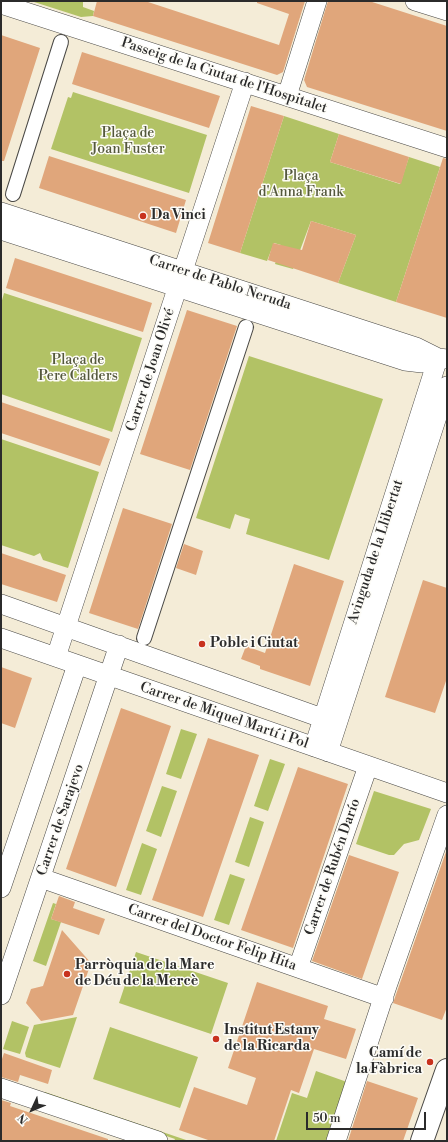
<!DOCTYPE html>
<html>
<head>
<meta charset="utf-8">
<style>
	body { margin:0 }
	#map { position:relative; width:448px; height:1142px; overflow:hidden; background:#f4ecd7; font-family:"Libre Bodoni",serif }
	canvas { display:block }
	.frame { position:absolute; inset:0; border:2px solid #2b2b2b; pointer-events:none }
	.north { position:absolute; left:12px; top:1090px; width:40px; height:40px; -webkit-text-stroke:3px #fdfcf7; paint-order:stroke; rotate:226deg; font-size:11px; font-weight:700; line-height:16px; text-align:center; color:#2b2b2b }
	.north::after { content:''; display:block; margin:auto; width:14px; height:18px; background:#2b2b2b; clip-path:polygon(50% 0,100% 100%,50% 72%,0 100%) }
	.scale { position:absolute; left:306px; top:1112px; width:120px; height:18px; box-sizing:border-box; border:2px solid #2b2b2b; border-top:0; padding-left:5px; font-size:12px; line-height:14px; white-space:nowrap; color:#2b2b2b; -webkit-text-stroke:3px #fdfcf7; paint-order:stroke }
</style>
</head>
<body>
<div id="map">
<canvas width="448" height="1142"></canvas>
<div class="frame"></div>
<div class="north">N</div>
<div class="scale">50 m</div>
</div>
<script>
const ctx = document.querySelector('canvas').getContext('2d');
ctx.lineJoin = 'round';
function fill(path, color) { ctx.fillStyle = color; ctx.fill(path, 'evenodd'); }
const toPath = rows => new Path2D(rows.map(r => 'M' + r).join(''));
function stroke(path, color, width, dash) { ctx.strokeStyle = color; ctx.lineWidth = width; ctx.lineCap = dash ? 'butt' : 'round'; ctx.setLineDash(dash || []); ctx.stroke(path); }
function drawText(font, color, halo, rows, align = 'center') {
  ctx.font = font + ' "Libre Bodoni",serif'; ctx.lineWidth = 3; ctx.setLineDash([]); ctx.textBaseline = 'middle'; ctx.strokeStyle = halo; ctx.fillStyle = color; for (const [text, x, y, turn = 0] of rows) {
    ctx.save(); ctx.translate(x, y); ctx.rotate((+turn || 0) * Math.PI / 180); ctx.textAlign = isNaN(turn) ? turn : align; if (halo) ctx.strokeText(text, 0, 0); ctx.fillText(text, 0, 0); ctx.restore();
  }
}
fill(toPath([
	[31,1,83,1,83,7,94,11,93,16,81,17],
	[73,92,207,135,189,193,51,149,68,97,71,98],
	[284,116,339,134,330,162,400,184,409,157,440,167,396,302,338,283,356,235,311,221,293,269,275,264,281,245,274,243,267,261,240,253],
	[4,293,142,338,112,432,1,394,1,304],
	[249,356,383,399,329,560,246,534,250,519,240,516,235,514,230,529,196,518],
	[1,439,99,472,68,568,43,560,40,553,34,556,1,545],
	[181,729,197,734,181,779,166,774],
	[270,759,285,764,268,811,254,806],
	[162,786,177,791,161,837,146,831],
	[374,791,431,809,419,840,404,844,394,855,389,855,356,844],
	[250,817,264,822,249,867,235,862],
	[142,843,157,849,141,895,126,890],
	[230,874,245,879,229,925,214,920],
	[53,903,56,904,51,919,61,922,46,966,33,961],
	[136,952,228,983,211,1034,119,1003],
	[77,1017,60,1068,26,1057,25,1053,34,1025],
	[12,1021,29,1027,20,1054,3,1049],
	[110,1027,198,1057,180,1108,93,1079],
	[316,1071,347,1082,327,1141,276,1141,292,1093,307,1098],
	[45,1092,189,1141,174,1141,175,1139,42,1093]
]), '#b2c265');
fill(toPath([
	[97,1,145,1,279,45,289,14,257,3,257,1,305,1,283,72,277,75,93,16],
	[328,1,369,1,447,26,447,131,307,87,304,80],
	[1,35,40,48,4,161,1,161],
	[82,52,220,96,209,128,72,84],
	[251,106,284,116,240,253,208,243],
	[339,134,409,157,401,184,330,162],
	[49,156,186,200,176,233,39,188],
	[443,158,447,159,447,318,396,302],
	[311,221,356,235,338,283,268,260,273,243,302,250],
	[15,258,152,303,143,332,6,288],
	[187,310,237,326,190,470,140,454],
	[1,402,110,439,100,466,1,433],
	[123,508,172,524,138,629,89,613],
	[184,544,203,551,196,575,176,568],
	[1,553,66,575,57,602,1,584],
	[294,564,344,581,310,686,260,669,260,666,241,659,246,646,265,653],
	[423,580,447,588,447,678,435,713,385,697],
	[1,667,32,678,15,728,1,723],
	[121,708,171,726,116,887,66,869],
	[208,738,259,755,203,917,152,900],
	[298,767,348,784,293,948,241,930],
	[447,849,447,1007,442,1020,393,1003],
	[349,855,399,872,362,979,312,961],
	[59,896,75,902,73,908,105,919,99,935,51,919],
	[62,930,91,963,73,1015,41,1021,26,1003,31,989,43,986],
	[257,982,328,1006,324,1019,356,1029,346,1059,314,1049,299,1093,291,1090,274,1141,211,1141,179,1130,194,1087,247,1105,256,1078,228,1068],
	[4,1053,52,1070,48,1084,20,1075,18,1082,1,1077,1,1062],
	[367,1081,418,1098,403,1141,348,1141],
	[1,1100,11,1103,10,1106,108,1139,108,1141,1,1141]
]), '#e0a67b');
const pedestrian = toPath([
	[13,194,61,42],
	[144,638,246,327]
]);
const minor = toPath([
	[415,1,447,11],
	[1,4,447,148],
	[287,96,317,1],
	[1,212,416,347,438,358,447,359],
	[1,230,405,361,422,363,438,358],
	[1,604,336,723],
	[1,638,447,793],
	[56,657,245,82],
	[314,747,438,358],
	[328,752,447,386],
	[41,878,384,998],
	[1,888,77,665],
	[298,968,368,766],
	[1,995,119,645],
	[1,1088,158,1141],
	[336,1141,387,986,447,815]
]);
const tertiary = toPath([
	[422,1141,447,1070]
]);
stroke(pedestrian, '#494845', 16);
stroke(minor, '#494845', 20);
stroke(tertiary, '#494845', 24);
stroke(pedestrian, '#fff', 14);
stroke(minor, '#fff', 19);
stroke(tertiary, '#fff', 22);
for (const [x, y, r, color] of [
	[143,216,4,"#c8321e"],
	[202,644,4,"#c8321e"],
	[67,974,4,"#c8321e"],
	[216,1039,4,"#c8321e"],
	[430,1062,4,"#c8321e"]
]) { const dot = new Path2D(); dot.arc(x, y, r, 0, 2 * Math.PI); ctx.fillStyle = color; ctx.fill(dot); stroke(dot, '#fdfcf7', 1.5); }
drawText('14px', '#2b2b2b', '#fdfcf7', [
	["Passeig de la Ciutat de l'Hospitalet",224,76,18],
	["Carrer de Pablo Neruda",220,283,18],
	["Carrer de Joan Olivé",151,370,-72],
	["Avinguda de la Llibertat",376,552,-72],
	["Carrer de Miquel Martí i Pol",224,716,19],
	["Carrer de Sarajevo",61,820,-71],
	["Carrer de Rubén Darío",333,867,-71],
	["Carrer del Doctor Felip Hita",212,938,19]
]);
drawText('14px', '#54583c', '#fdfcf7', [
	["Plaça de",128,134],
	["Joan Fuster",128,150],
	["Plaça",301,177],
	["d'Anna Frank",301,193],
	["Plaça de",78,361],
	["Pere Calders",78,377]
]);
drawText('bold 14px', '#2b2b2b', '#fdfcf7', [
	["Da Vinci",151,216],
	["Poble i Ciutat",210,644],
	["Parròquia de la Mare",75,966],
	["de Déu de la Mercè",75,982],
	["Institut Estany",224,1031],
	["de la Ricarda",224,1047],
	["Camí de",422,1054,"right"],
	["la Fàbrica",422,1070,"right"]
], 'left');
</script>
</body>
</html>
